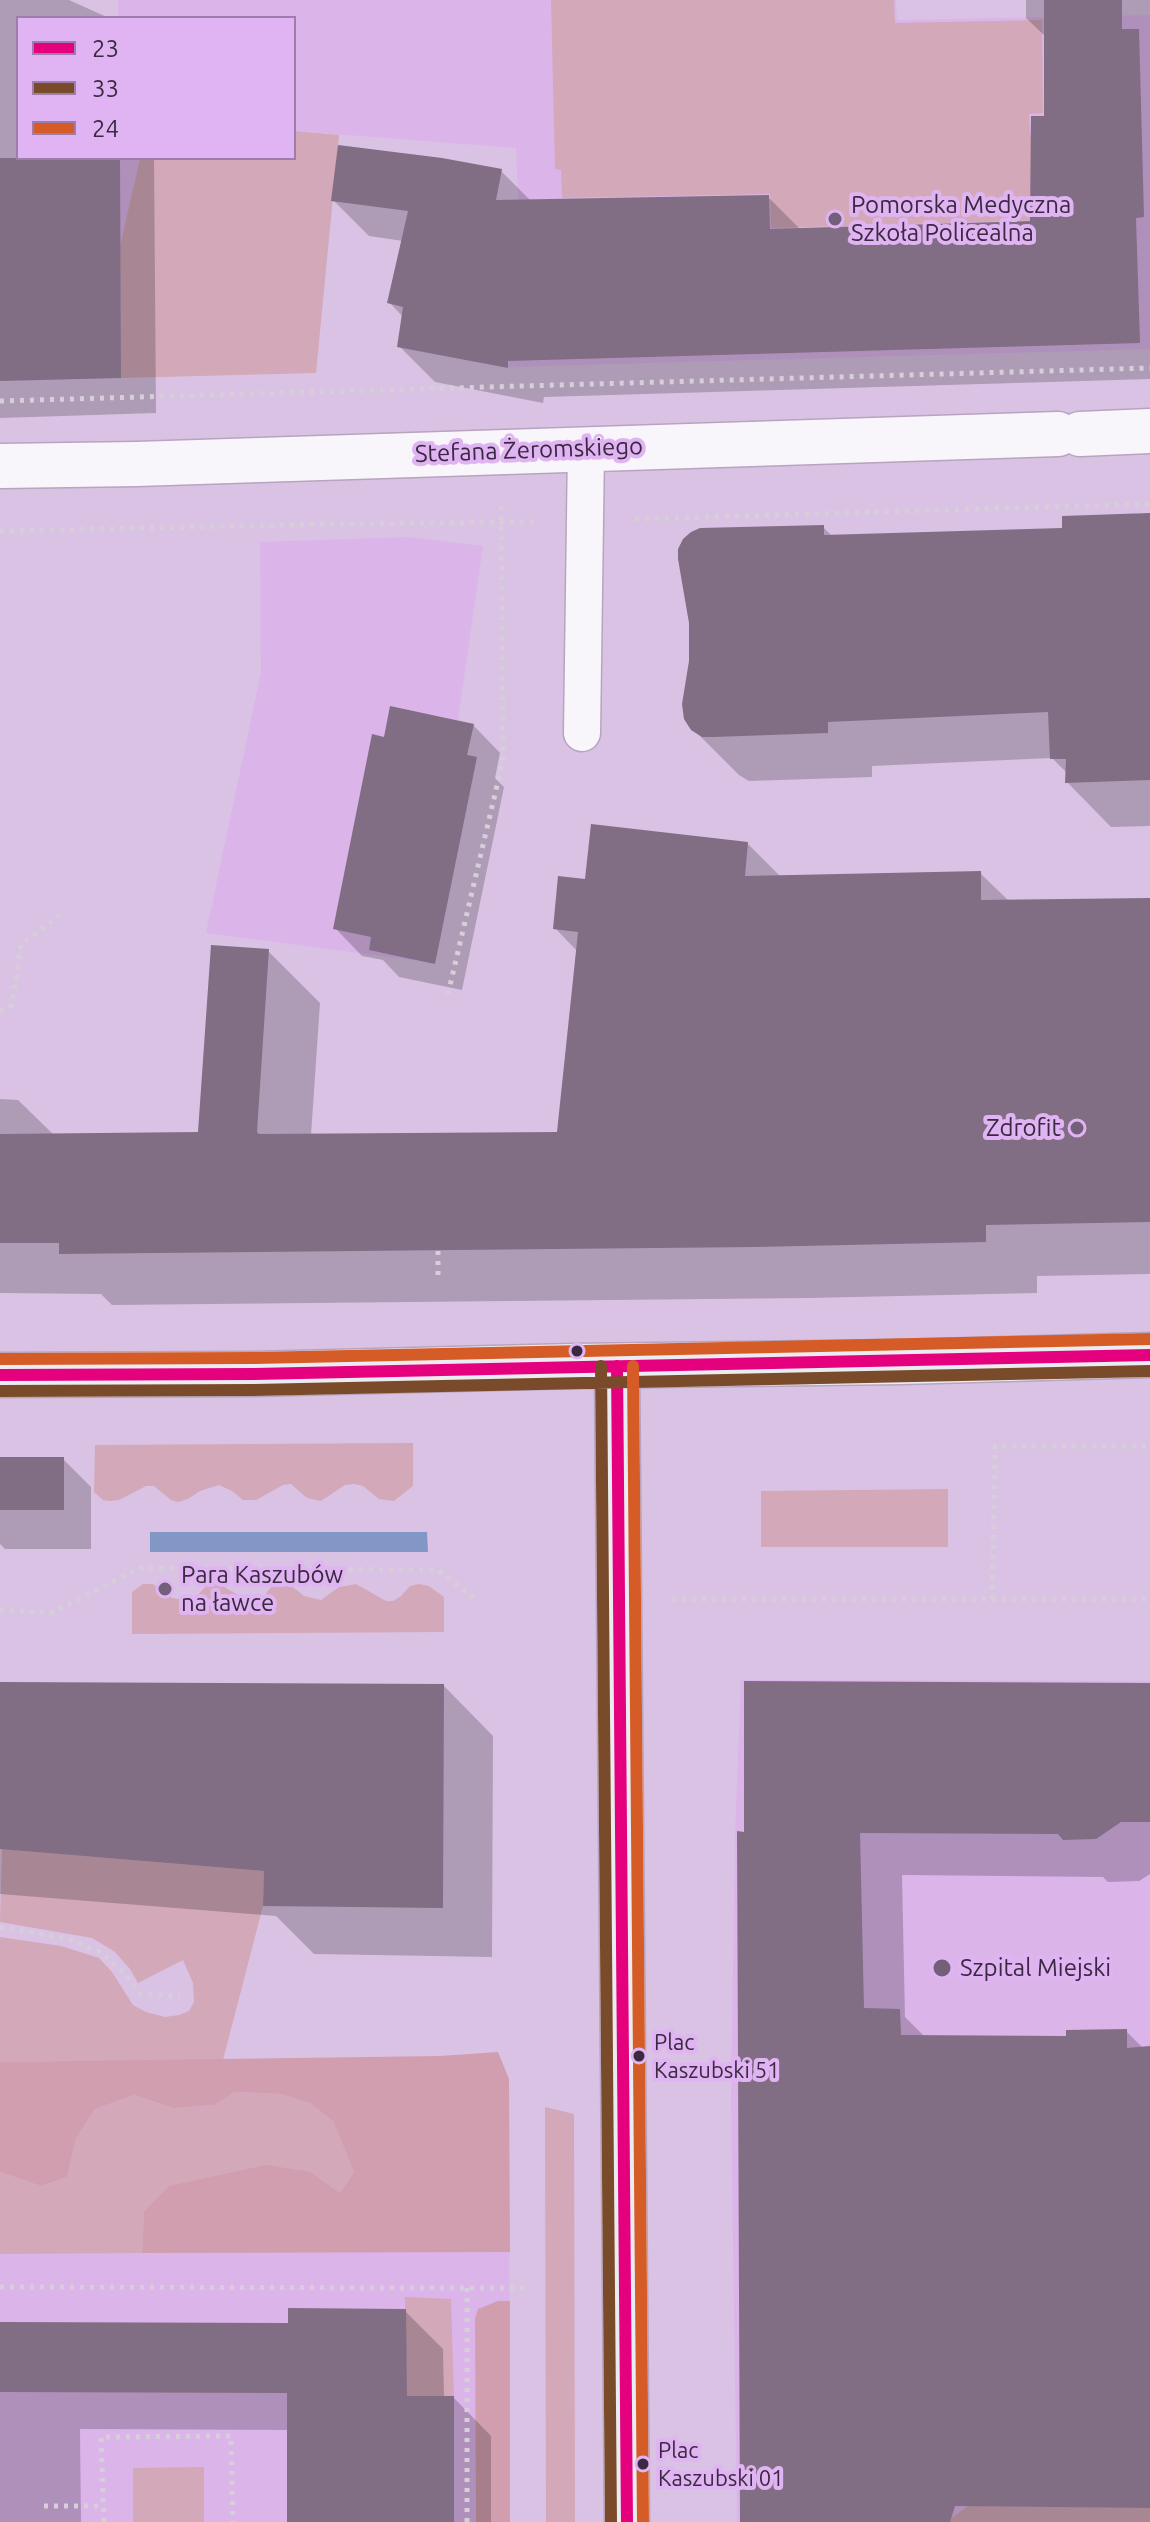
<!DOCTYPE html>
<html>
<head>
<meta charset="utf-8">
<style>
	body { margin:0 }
	#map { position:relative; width:1150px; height:2522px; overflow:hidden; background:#dac2e4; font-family:Ubuntu,sans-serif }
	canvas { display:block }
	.legend { position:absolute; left:16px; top:16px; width:280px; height:144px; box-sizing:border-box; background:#e0b4f2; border:2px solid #9e7cab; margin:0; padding:10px 14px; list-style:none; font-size:24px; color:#3a2941 }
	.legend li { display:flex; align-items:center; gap:16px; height:40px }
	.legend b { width:40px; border:2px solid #9e7cab }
</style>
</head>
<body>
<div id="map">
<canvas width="1150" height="2522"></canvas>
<ul class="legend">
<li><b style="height:10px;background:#e5007d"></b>23</li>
<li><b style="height:10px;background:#7a4b2a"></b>33</li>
<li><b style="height:10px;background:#d65c27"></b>24</li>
</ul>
</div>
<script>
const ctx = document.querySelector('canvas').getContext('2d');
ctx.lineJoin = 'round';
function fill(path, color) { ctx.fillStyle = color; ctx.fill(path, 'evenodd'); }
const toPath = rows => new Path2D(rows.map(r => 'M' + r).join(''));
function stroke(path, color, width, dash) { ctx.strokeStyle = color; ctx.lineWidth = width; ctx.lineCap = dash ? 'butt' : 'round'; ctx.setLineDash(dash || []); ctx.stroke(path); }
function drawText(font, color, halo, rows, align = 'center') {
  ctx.font = font + ' Ubuntu,sans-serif'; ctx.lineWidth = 8; ctx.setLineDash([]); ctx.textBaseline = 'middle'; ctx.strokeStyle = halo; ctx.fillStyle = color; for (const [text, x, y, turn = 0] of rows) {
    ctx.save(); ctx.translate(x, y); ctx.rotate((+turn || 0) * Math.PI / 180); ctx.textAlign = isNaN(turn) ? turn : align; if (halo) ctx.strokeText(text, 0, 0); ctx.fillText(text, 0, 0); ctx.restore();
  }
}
fill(toPath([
	[118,0,896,0,897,20,1150,15,1150,349,508,367,522,289,516,148,294,131,294,18,118,18],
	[119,158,140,158,120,246],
	[408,537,483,546,458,720,474,723,467,754,477,757,435,963,206,933,261,672,260,542],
	[741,1680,1150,1681,1150,2522,737,2522,731,2102,735,1834],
	[0,2075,509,2079,510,2522,0,2522]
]), '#dbb5ea');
fill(toPath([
	[551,0,894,0,895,23,1042,20,1043,113,1029,114,1030,134,1043,134,1045,220,771,228,770,194,562,198,561,170,555,169],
	[294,131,339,135,316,373,121,378,120,246,140,158,294,158],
	[413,1443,413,1486,394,1501,379,1499,363,1486,354,1484,345,1485,321,1501,307,1498,291,1484,283,1485,256,1500,243,1500,232,1491,219,1485,200,1491,188,1499,178,1502,171,1500,154,1486,146,1486,119,1500,110,1501,103,1500,94,1492,95,1445],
	[948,1489,948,1547,761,1547,761,1491],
	[217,1583,247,1600,265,1595,271,1587,280,1584,289,1584,304,1596,321,1600,339,1587,356,1584,386,1601,393,1601,401,1596,410,1586,419,1584,429,1586,444,1597,444,1632,132,1634,132,1592,143,1584,153,1584,172,1598,184,1600,196,1597,206,1586],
	[2,1849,264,1871,263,1906,223,2060,0,2062,0,1937,61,1946,99,1958,112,1972,133,2005,146,2012,165,2017,179,2015,189,2011,194,2002,193,1983,183,1960,138,1983,130,1969,115,1952,92,1938,0,1922],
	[235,2092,281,2094,310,2103,333,2121,354,2172,340,2193,311,2172,144,2212,142,2253,0,2254,0,2172,41,2186,67,2177,76,2138,95,2109,134,2095,173,2108,214,2105],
	[545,2107,574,2114,575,2522,546,2522],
	[405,2297,451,2299,454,2396,407,2396],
	[204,2467,204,2522,133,2522,133,2468],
	[968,2506,1150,2508,1150,2522,950,2522,952,2518]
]), '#d3a8b9');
fill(toPath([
	[498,2052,509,2079,510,2252,142,2253,144,2212,169,2186,266,2165,311,2172,340,2193,354,2172,333,2121,310,2103,281,2094,235,2092,214,2105,173,2108,134,2095,95,2109,76,2138,67,2177,41,2186,0,2172,0,2062,440,2056],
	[498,2301,510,2301,510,2522,476,2522,475,2319,478,2309]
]), '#d19eb0');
fill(toPath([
	[150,1532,427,1532,428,1552,150,1552]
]), '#8297c5');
fill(toPath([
	[0,0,69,0,109,18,18,18,18,158,154,158,156,413,0,418],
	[1026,0,1150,0,1150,379,544,397,543,403,435,382,399,346,403,317,389,302,403,241,369,236,333,200,501,171,531,201,768,197,801,230,1032,223,1046,118,1046,37,1026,18],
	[1150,515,1150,826,1111,827,1067,782,1067,773,1052,758,872,766,872,777,749,781,739,775,693,729,823,527,833,537,1064,530],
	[473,725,500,753,495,778,504,787,462,990,399,977,383,960,362,956,335,928,386,739],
	[748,844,781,877,980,873,1009,901,1150,900,1150,1274,1037,1276,1037,1293,809,1298,112,1305,101,1294,0,1293,0,1099,18,1100,54,1135,200,1134,268,951,320,1003,311,1135,559,1134,578,952,555,928,587,881],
	[0,1459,63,1459,91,1487,91,1549,5,1549,0,1544],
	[0,1683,444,1686,493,1736,492,1957,314,1954,276,1916,0,1894],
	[1150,1686,1150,1874,1139,1881,1108,1882,1103,1877,902,1875,905,2017,925,2037,1067,2038,1126,2031,1144,2049,1150,2048,1150,2522,741,2522,746,1834],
	[405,2311,443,2349,444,2398,454,2398,491,2436,491,2522,289,2522,289,2430,80,2429,81,2522,0,2522,0,2324,290,2325]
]), '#0003');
fill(toPath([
	[1044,0,1122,0,1122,29,1139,29,1144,217,1136,218,1140,343,508,361,508,368,397,347,403,307,387,303,408,211,331,201,338,145,442,158,502,169,496,200,769,195,770,229,1030,221,1031,116,1044,116],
	[0,158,120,158,121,378,0,381],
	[1150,513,1150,780,1065,783,1066,759,1050,759,1048,712,828,722,828,733,713,737,702,737,691,730,684,719,682,704,689,661,689,623,678,559,678,549,683,539,691,532,700,528,824,525,824,535,1062,528,1062,516],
	[390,706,474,724,467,755,477,757,435,964,369,950,371,937,333,929,372,734,384,737],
	[591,824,748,842,745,876,981,871,981,900,1150,898,1150,1222,986,1225,986,1242,756,1247,59,1254,59,1243,0,1243,0,1134,198,1132,211,945,269,949,257,1132,259,1134,557,1132,578,932,553,929,558,876,585,879],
	[0,1457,64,1457,64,1510,0,1510],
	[744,1681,1150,1683,1150,1822,1121,1822,1096,1839,1063,1840,1058,1834,860,1833,864,2008,900,2009,901,2035,1066,2036,1066,2030,1127,2029,1127,2048,1150,2046,1150,2508,955,2506,950,2522,740,2522,737,1831,744,1832],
	[0,1682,444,1684,443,1908,263,1906,264,1871,0,1849],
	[288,2308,406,2309,407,2396,454,2396,454,2522,287,2522,287,2393,0,2392,0,2322,288,2323]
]), '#816d84');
const lane = toPath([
	[582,733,586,448]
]);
const street = toPath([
	[1080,434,1150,431],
	[0,466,137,464,1058,434]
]);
const secondary = toPath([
	[617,1366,627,2522],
	[0,1375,254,1374,573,1366,902,1362,1150,1355]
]);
stroke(lane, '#b7a4bf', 39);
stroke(street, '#b7a4bf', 47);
stroke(secondary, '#b7a4bf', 47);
stroke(toPath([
	[0,401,1150,368],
	[635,519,1150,504],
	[0,531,333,524,533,522],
	[448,994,503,760,501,505],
	[0,1011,12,1005,21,944,59,916],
	[438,1251,438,1277],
	[672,1599,1150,1599],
	[992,1599,995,1446,1150,1446],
	[0,1610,51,1613,140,1568,438,1570,476,1600],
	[0,1927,69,1939,100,1952,120,1969,141,1994,180,1996],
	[0,2287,525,2288],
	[467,2288,467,2522],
	[44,2506,104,2506],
	[104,2522,101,2437,231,2436,233,2522]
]), '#d6ced9', 5, [4, 6]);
stroke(lane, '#f9f6fb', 36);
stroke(street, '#f9f6fb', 44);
stroke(secondary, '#ebecf1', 44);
stroke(toPath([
	[617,1366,627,2522],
	[0,1375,254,1374,1150,1355]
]), '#e5007d', 12);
stroke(toPath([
	[601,1366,611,2522],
	[0,1391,254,1390,1150,1371]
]), '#7a4b2a', 12);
stroke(toPath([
	[0,1359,254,1358,1150,1339],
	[633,1366,643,2522]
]), '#d65c27', 12);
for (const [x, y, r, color] of [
	[835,219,8,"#725f7a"],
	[1077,1128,8,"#725f7a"],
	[577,1351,7,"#3a2941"],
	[165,1589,8,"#725f7a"],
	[942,1968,10,"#725f7a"],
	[639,2056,7,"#3a2941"],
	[643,2464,7,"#3a2941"]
]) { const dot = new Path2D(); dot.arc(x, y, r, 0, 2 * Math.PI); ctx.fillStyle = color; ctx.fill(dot); stroke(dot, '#e0b4f2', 3); }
drawText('22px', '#3a2941', '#e0b4f2', [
	["Plac",654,2043],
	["Kaszubski 51",654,2071],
	["Plac",658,2451],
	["Kaszubski 01",658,2479]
], 'left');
drawText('24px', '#3a2941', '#e0b4f2', [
	["Pomorska Medyczna",851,205],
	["Szkoła Policealna",851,233],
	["Zdrofit",1061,1128,"right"],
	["Para Kaszubów",181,1575],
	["na ławce",181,1603],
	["Szpital Miejski",960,1968]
], 'left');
drawText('24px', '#3a2941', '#e0b4f2', [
	["Stefana Żeromskiego",529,450,-2]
]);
</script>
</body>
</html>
